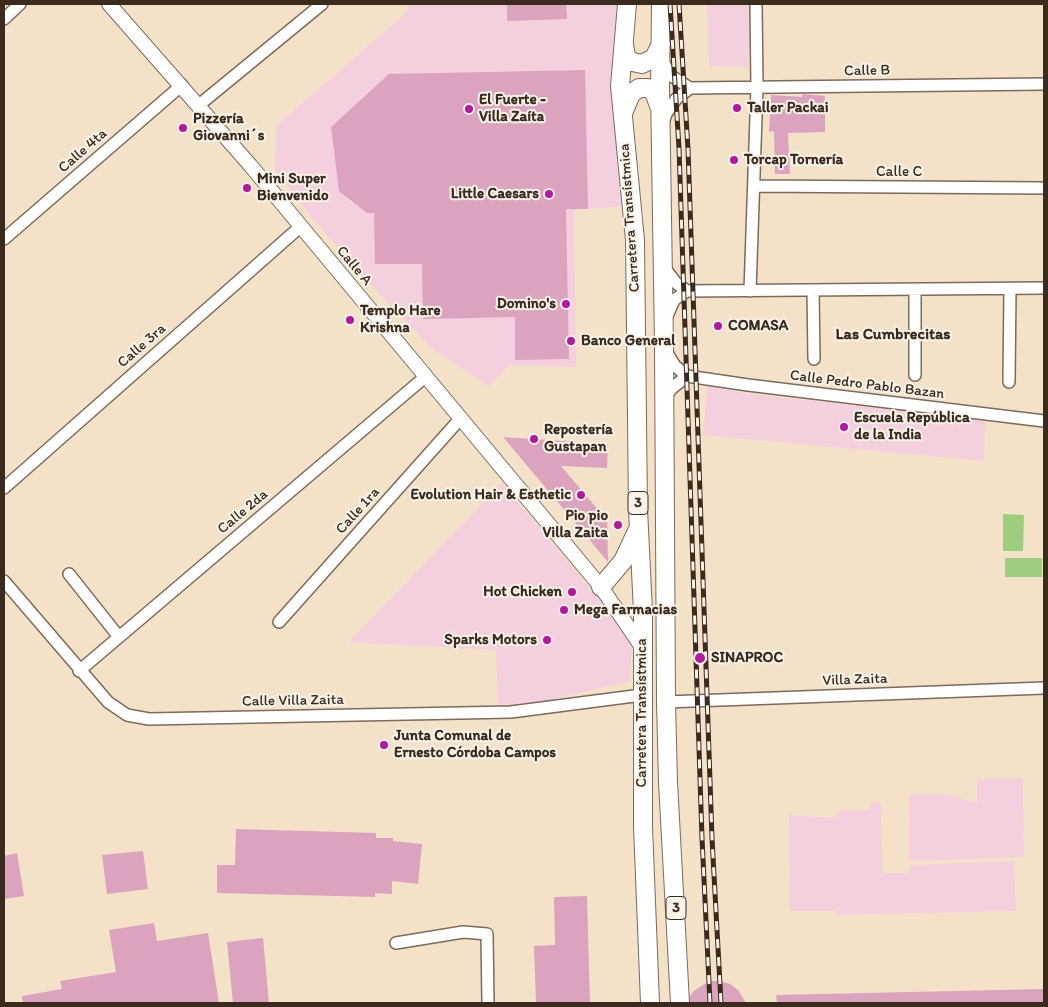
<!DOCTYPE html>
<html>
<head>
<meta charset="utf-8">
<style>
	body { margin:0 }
	#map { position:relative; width:1048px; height:1007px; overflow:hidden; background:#f4e2c8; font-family:Itim,sans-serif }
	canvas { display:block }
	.frame { position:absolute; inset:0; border:5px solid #3b2a1e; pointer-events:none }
</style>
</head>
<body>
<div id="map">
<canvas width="1048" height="1007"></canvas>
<div class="frame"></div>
</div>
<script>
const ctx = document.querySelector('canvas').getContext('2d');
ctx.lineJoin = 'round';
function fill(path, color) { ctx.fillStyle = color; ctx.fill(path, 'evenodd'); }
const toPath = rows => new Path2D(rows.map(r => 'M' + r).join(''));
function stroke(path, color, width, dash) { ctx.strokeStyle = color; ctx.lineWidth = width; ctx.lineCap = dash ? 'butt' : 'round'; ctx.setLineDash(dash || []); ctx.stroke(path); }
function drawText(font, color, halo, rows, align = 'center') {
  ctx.font = font + ' Itim,sans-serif'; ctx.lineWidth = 4; ctx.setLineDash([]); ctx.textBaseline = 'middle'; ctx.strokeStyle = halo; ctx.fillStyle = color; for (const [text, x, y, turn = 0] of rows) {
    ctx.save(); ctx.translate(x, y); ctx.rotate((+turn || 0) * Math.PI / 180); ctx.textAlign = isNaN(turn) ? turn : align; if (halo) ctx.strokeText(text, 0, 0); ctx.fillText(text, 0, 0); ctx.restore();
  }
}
fill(toPath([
	[405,4,625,4,625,206,574,210,576,367,510,365,488,386,434,350,366,280,313,219,275,169,276,126,400,18,408,8],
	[707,4,749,4,748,67,709,66],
	[707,386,750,394,985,420,984,461,703,435],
	[502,483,632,639,630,681,536,703,498,706,496,650,349,642],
	[1023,778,1024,857,909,861,910,794,952,795,977,804,977,779],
	[870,802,881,803,882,873,909,873,910,865,1014,861,1016,911,836,915,836,911,790,911,789,815,837,818,837,811,870,810]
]), '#f4cfde');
fill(toPath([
	[1003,514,1024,515,1023,551,1003,551],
	[1005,558,1042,558,1042,577,1005,577]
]), '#9ece7d');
fill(toPath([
	[507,4,566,4,567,19,507,21],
	[585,70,588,209,566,209,569,359,515,360,515,317,423,319,422,264,375,264,374,213,367,213,339,191,331,127,389,74],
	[802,94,825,96,825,132,788,133,790,174,775,174,774,131,769,132,771,95,802,97],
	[503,437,608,444,607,468,561,466,600,512,607,512,608,562],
	[236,829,376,833,376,838,393,838,393,841,422,844,418,884,392,881,392,894,375,893,375,897,217,893,217,865,235,865],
	[143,851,148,889,107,894,102,855],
	[17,853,24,896,4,899,4,856],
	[587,896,590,1003,536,1003,534,946,555,945,554,897],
	[154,923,157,941,208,933,219,1003,23,1003,22,996,62,989,60,981,116,972,109,930],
	[263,938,269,1003,233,1003,227,942],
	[709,981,720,981,730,984,738,990,746,1003,690,1003,690,996,694,991],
	[1044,989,1044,1003,777,1003,776,995]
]), '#dca3be');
const minor = toPath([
	[4,19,20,4],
	[662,59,670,75,690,88,1044,84],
	[199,105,322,4],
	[663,123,666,114,676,99,690,88],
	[754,186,1044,188],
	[4,239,182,85],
	[664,267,676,283,687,291],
	[915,289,915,375],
	[813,290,814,359],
	[750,291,757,87,756,4],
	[667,316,674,300,687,291,1044,288],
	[666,351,675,366,687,376,748,385,1044,421],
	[1009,382,1010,289],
	[664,400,671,389,687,376],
	[4,488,300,227],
	[69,574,119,637],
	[4,581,108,702,127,715,149,719,511,712,642,695],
	[279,622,460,419],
	[79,671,425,377],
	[666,702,1044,688],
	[396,943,463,932,487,934,488,1003]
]);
const tertiary = toPath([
	[109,4,250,165,601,587,642,647]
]);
const primary = toPath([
	[627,4,620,86,635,240,638,509,643,612,643,826,650,1003],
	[661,4,660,88,664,345,666,702,668,782,680,1003],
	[624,44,626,57,632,62,642,64,654,58,661,44],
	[623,113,631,94,639,88,648,88,654,92,659,106],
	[601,587,623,561,638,529]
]);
stroke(minor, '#7c6a5a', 14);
stroke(tertiary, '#7c6a5a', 16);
stroke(primary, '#7c6a5a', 20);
stroke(minor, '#fff', 11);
stroke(tertiary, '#fff', 14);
stroke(primary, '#fff', 18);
const rail = toPath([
	[670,4,679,148,702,838,710,1003],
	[679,4,688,149,712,838,721,1003]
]);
stroke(rail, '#3b2a1e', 5);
stroke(rail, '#f7f3e8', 3, [9]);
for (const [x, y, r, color] of [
	[737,108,5,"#b5179e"],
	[469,109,5,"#b5179e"],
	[183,128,5,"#b5179e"],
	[734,160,5,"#b5179e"],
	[247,188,5,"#b5179e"],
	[549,194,5,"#b5179e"],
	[566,304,5,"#b5179e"],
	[350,320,5,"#b5179e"],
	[718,326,5,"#b5179e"],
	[571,341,5,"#b5179e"],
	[844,427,5,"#b5179e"],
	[534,439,5,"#b5179e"],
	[581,495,5,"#b5179e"],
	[618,525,5,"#b5179e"],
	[572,592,5,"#b5179e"],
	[564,610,5,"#b5179e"],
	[547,640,5,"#b5179e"],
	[700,658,6,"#b5179e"],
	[384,745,5,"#b5179e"]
]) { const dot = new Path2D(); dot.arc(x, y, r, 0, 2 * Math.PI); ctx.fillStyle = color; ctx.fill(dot); stroke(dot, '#f7f3e8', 2); }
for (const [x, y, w] of [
	[638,503,20],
	[676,908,20]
]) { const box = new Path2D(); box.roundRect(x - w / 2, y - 11.5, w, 23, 4); ctx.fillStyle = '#f7f3e8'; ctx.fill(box); stroke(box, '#3b2a1e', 1); }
drawText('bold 14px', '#3b2a1e', null, [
	["3",638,503],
	["3",676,908]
]);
drawText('15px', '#3b2a1e', '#f7f3e8', [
	["Calle B",867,71,-1],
	["Calle 4ta",83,151,-41],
	["Calle C",899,172],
	["Carretera Transístmica",630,218,-94],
	["Calle A",354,266,50],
	["Calle 3ra",142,346,-41],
	["Calle Pedro Pablo Bazan",867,385,7],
	["Calle 1ra",358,511,-48],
	["Calle 2da",243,512,-40],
	["Villa Zaita",855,680,-2],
	["Calle Villa Zaita",293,701,-1],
	["Carretera Transístmica",642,713,-90]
]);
drawText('bold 15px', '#3b2a1e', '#f7f3e8', [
	["El Fuerte -",479,100],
	["Villa Zaíta",479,117],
	["Taller Packai",747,108],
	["Pizzería",193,119],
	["Giovanni´s",193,136],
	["Torcap Tornería",744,160],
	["Mini Super",257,179],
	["Bienvenido",257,196],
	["Little Caesars",539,194,"right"],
	["Domino's",556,304,"right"],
	["Templo Hare",360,311],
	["Krishna",360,328],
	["COMASA",728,326],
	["Banco General",581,341],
	["Escuela República",854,418],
	["de la India",854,435],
	["Repostería",544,430],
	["Gustapan",544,447],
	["Evolution Hair & Esthetic",571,495,"right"],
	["Pio pio",608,516,"right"],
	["Villa Zaita",608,533,"right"],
	["Hot Chicken",562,592,"right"],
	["Mega Farmacias",574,610],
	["Sparks Motors",537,640,"right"],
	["SINAPROC",711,658],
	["Junta Comunal de",394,736],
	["Ernesto Córdoba Campos",394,753]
], 'left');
drawText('bold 16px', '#3b2a1e', '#f7f3e8', [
	["Las Cumbrecitas",893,335]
]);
</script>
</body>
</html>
